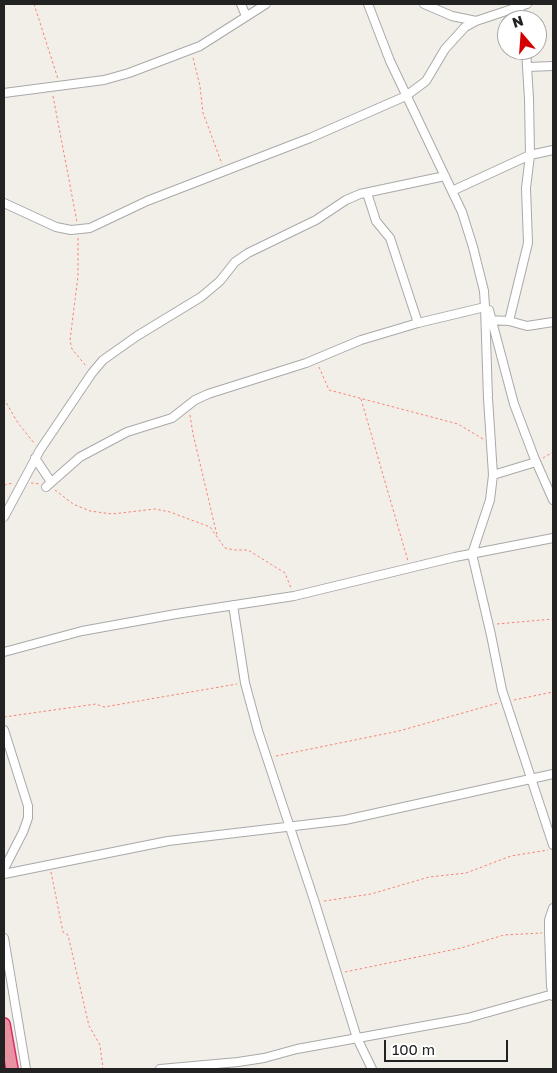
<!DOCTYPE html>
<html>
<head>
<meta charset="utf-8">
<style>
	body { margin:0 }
	#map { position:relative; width:557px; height:1073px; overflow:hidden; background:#f2efe9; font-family:"Golos Text",sans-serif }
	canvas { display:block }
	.frame { position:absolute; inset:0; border:5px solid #222; pointer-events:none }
	.north { position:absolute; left:497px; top:10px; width:50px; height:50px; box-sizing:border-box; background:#fff; border:1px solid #a7a7a7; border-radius:50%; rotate:342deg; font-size:14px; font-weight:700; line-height:20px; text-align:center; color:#222 }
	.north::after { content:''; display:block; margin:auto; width:18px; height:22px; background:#d40000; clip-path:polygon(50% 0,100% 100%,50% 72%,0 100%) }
	.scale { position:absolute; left:384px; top:1040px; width:124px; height:22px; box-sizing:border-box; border:2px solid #222; border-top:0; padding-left:6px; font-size:15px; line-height:18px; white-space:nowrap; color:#222; -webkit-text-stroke:4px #fff; paint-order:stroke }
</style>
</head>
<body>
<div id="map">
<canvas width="557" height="1073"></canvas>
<div class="frame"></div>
<div class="north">N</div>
<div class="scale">100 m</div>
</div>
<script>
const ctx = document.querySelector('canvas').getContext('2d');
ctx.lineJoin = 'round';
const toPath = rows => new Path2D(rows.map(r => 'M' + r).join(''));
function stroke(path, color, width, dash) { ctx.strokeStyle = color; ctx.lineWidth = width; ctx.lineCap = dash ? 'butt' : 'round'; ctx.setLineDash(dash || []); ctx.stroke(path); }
const minor = toPath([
	[241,4,246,16],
	[368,4,390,61,462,212,473,247,484,291,485,307,488,398,493,475,490,500,472,554,491,635,502,690,553,845],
	[424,4,452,16,476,21],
	[518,4,522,20],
	[527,67,553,66],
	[4,93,104,80,129,73,200,46,266,4],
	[452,191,530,155,553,150],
	[367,193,376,221,390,238,418,323],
	[4,203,56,227,71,230,90,228,147,201,310,138,406,96,426,81,445,49,465,27,476,21,527,4],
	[489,310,514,404,534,457,553,500],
	[488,320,509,321,527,326,553,322],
	[509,321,528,243,526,188,530,155,529,99,526,50],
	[35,458,51,482],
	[493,475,536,462],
	[46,487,80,457,127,432,172,418,195,400,208,394,306,363,361,340,418,323,485,307],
	[4,517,40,450,92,373,103,360,137,336,201,297,220,281,235,262,248,253,316,220,346,200,360,194,445,176],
	[233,605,245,683,258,731,315,903,357,1038,372,1069],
	[4,652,82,631,176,614,294,596,455,557,553,538],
	[4,730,28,806,28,818,23,832,4,869],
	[4,874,168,841,345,820,553,774],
	[553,908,549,920,549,932,551,986,553,996],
	[4,938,26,1069],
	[160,1069,238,1062,264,1058,297,1049,468,1018,553,994]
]);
const highway = toPath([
	[4,1024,12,1069]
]);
stroke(minor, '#a9a9a9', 10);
stroke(highway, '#dc2a67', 14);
stroke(toPath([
	[34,4,58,79],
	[193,58,200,86,203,113,222,164],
	[53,96,77,222],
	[78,238,78,276,70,340,72,349,86,366],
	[319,367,329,390,458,424,483,439],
	[4,399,18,423,34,443],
	[361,399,408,561],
	[190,415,193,434,217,535],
	[543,458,553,452],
	[31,483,40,484],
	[4,485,13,483],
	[55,490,73,504,90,511,112,514,155,509,170,512,210,527,225,548,234,550,248,550,285,573,291,588],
	[497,624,553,619],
	[514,700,553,692],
	[4,717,96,704,104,707,237,684],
	[276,756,399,731,498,703],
	[51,872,63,932,68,935,89,1026,100,1045,103,1069],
	[324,901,371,894,429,877,466,873,511,856,548,850],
	[345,972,461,948,504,935,542,933]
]), '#fa8072', 1, [2.5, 2.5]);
stroke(minor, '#fff', 8);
stroke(highway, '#e892a2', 11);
</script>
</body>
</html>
